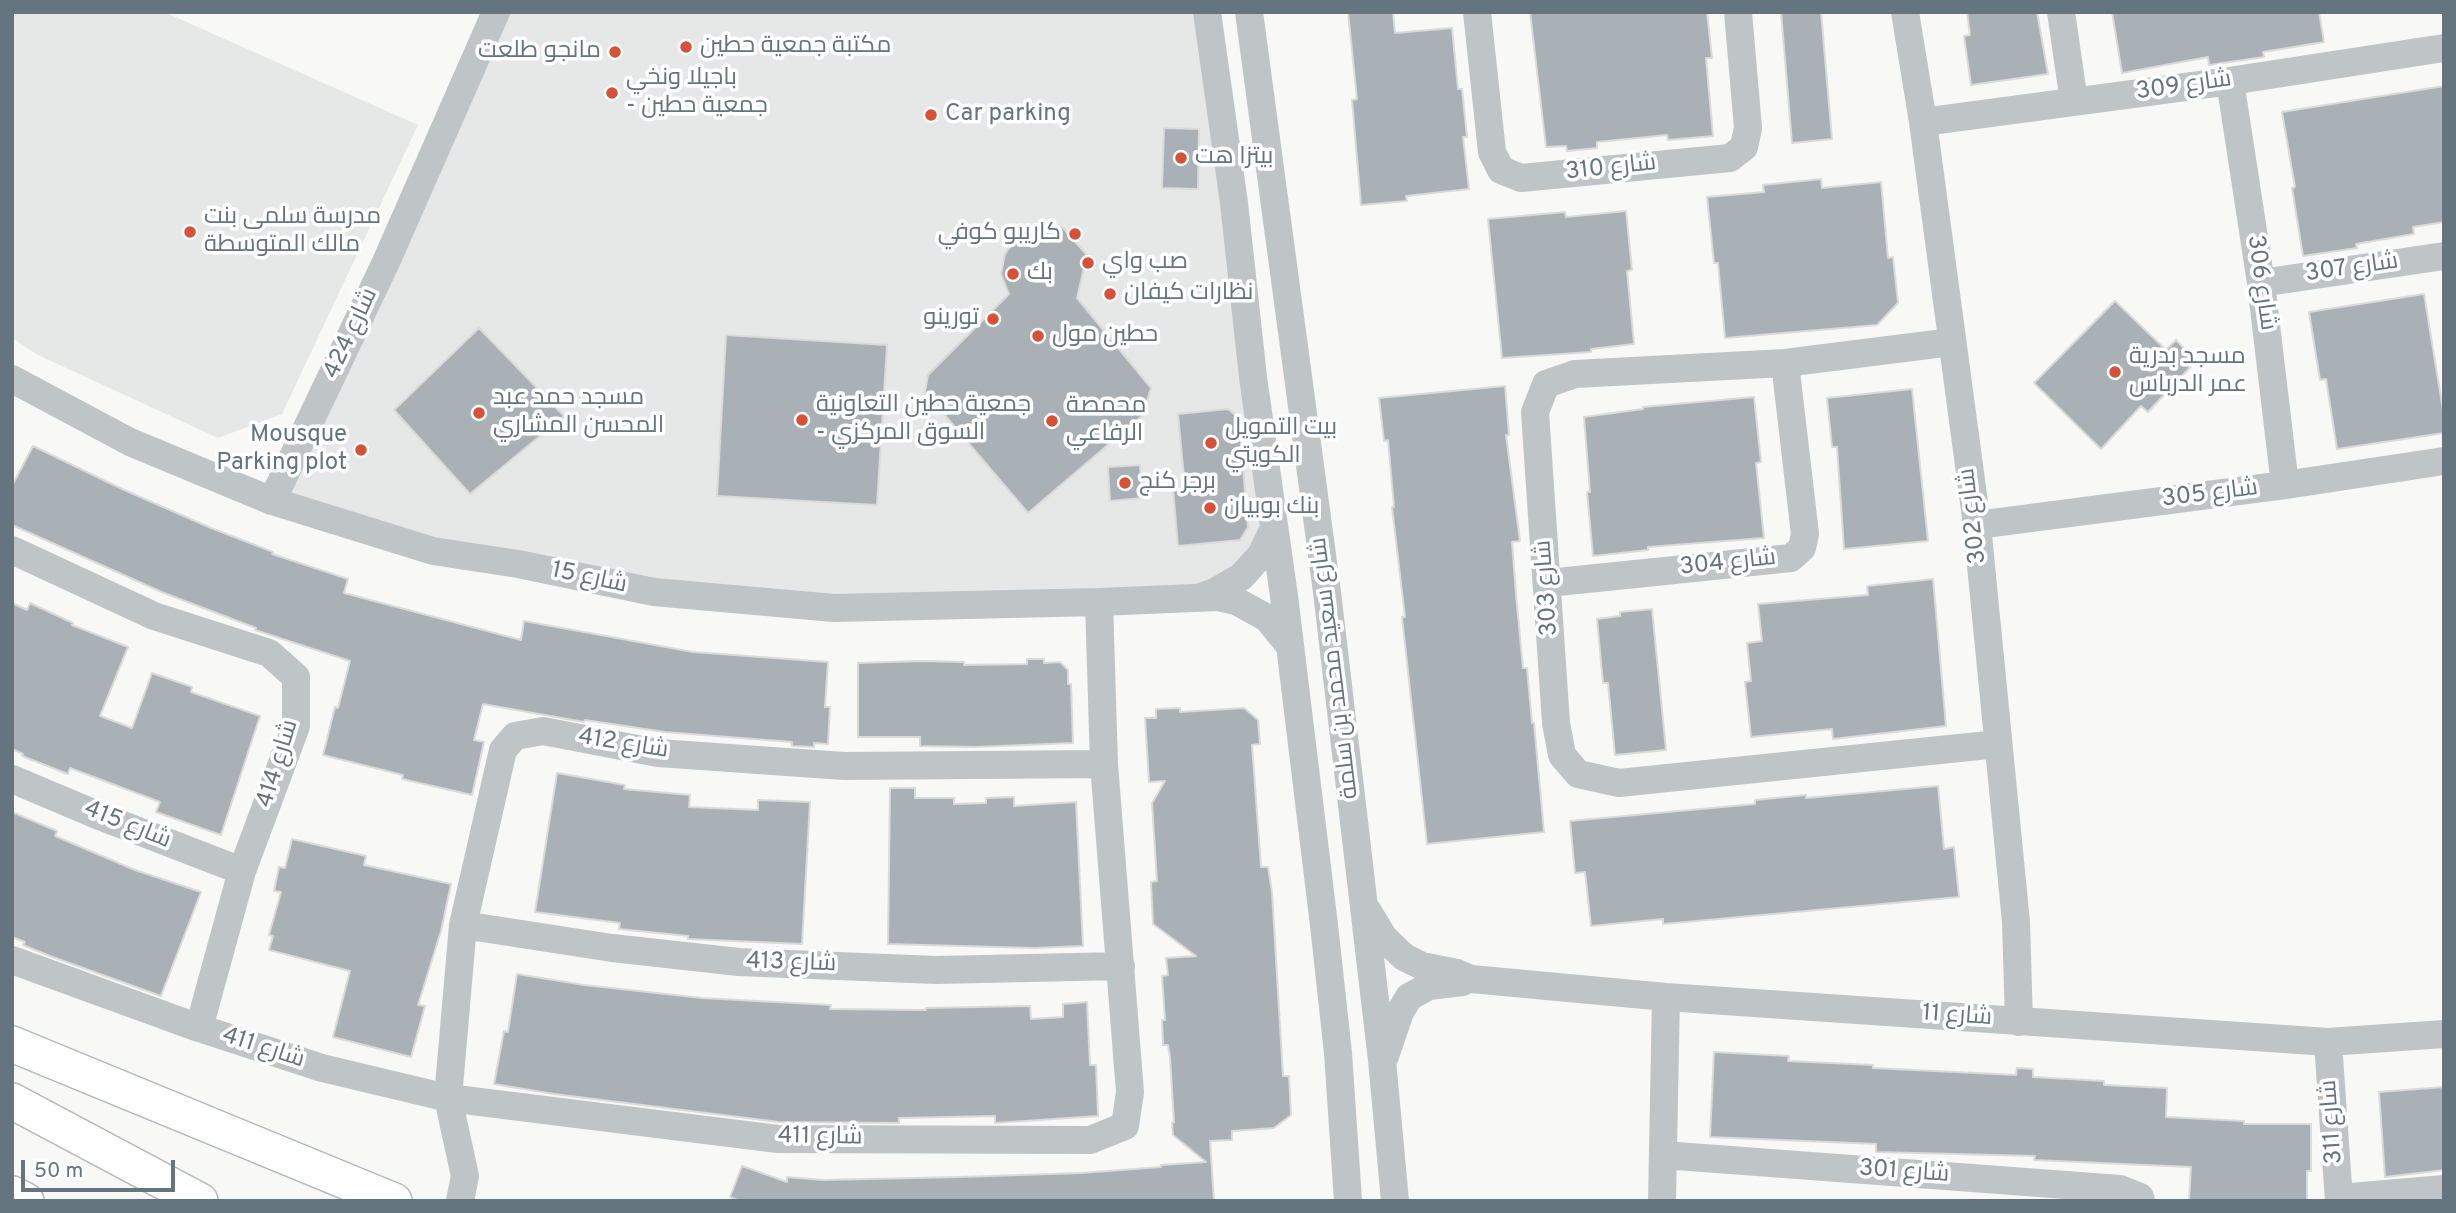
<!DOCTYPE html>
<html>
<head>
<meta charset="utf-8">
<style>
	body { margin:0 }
	#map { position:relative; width:2456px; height:1213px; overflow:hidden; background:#f8f8f6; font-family:Overpass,sans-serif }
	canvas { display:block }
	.frame { position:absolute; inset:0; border:14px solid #65757f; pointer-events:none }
	.scale { position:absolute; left:21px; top:1160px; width:154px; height:32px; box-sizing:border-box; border:4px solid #65757f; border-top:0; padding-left:9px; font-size:21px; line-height:24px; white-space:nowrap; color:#65757f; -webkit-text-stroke:5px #fff; paint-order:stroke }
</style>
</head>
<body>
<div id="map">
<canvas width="2456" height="1213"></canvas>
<div class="frame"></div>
<div class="scale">50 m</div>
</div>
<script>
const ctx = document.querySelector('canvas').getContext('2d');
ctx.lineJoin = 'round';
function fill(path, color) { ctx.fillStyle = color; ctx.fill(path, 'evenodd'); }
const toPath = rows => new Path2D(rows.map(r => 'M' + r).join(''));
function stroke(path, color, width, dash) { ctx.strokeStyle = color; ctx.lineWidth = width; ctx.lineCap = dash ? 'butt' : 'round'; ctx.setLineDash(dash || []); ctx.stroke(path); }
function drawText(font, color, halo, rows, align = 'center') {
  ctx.font = font + ' Overpass,Cairo,sans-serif'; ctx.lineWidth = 7; ctx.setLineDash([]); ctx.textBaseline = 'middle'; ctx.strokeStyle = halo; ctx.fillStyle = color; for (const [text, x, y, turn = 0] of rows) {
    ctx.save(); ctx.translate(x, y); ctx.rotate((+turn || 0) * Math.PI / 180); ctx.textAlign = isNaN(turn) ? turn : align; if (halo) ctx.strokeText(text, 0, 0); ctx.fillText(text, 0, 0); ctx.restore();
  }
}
fill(toPath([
	[12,12,164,12,418,125,282,414,218,438,38,355,12,338],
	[496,12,1198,12,1262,536,1221,584,888,599,654,592,272,501]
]), '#e6e7e7');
const building = toPath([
	[1348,12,1393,12,1395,33,1452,28,1458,89,1462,89,1467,137,1463,137,1469,189,1406,196,1407,201,1361,205,1352,100,1357,99,1348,12],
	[1530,12,1707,12,1712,58,1706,58,1713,136,1668,140,1667,135,1597,142,1597,148,1567,151,1566,146,1546,147,1530,12],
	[1781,12,1821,12,1832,139,1792,143,1781,12],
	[1967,12,2037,12,2048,74,1971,85,1964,36,1970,35,1967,12],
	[2112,12,2319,12,2324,42,2263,52,2264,57,2209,65,2208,57,2122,73,2112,12],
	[2444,86,2444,222,2413,227,2414,234,2356,244,2357,248,2303,256,2292,188,2295,187,2282,112,2444,86],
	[1164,128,1199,129,1198,189,1162,188,1164,128],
	[1821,179,1822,188,1881,182,1888,258,1893,257,1898,303,1877,325,1725,338,1718,263,1714,263,1707,197,1764,192,1763,185,1821,179],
	[1626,211,1632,270,1627,271,1634,344,1591,349,1591,352,1502,358,1488,219,1565,212,1566,217,1626,211],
	[1036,227,1062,227,1087,255,1077,298,1151,388,1143,415,1028,513,925,392,928,375,1009,294,1001,274,1005,254,1016,239,1036,227],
	[2424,294,2444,416,2444,433,2337,449,2326,379,2320,380,2309,312,2424,294],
	[2115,301,2166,350,2176,340,2196,361,2148,412,2141,406,2101,449,2034,383,2115,301],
	[479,328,564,416,470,494,394,410,479,328],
	[726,335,887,345,877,505,717,496,726,335],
	[1505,386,1509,435,1506,435,1520,541,1512,542,1516,595,1523,668,1527,668,1532,723,1534,723,1544,832,1427,844,1402,617,1405,617,1392,507,1394,507,1388,440,1384,441,1379,398,1505,386],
	[1912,389,1928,541,1844,549,1837,447,1832,447,1827,398,1912,389],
	[1754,397,1761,462,1756,463,1764,538,1648,547,1648,550,1593,556,1587,492,1590,492,1584,417,1643,409,1643,407,1754,397],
	[1228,409,1239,418,1248,527,1240,540,1178,546,1173,489,1185,488,1178,414,1228,409],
	[33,446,122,489,211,528,273,552,272,554,348,579,344,593,521,640,524,621,693,652,828,662,825,707,830,707,828,744,814,743,814,747,792,746,792,742,665,732,585,720,584,722,483,704,474,740,484,742,472,795,402,779,403,775,323,755,335,707,338,708,350,661,255,630,256,628,164,593,12,525,12,486,33,446],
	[1140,465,1142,498,1110,501,1108,467,1140,465],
	[1933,579,1946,726,1833,739,1832,729,1751,737,1745,682,1751,681,1747,643,1762,641,1758,604,1868,595,1867,586,1933,579],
	[12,603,27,610,30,603,73,623,72,625,128,647,100,716,132,728,152,673,192,687,191,692,260,716,221,835,156,812,160,802,70,768,68,774,22,756,23,754,12,749,12,603],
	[1652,609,1666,750,1615,755,1608,683,1603,683,1597,619,1620,616,1620,612,1652,609],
	[1027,659,1044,659,1044,663,1060,662,1068,670,1068,684,1071,684,1073,743,975,747,920,746,920,737,858,737,858,663,921,661,964,662,964,665,1027,664,1027,659],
	[1180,708,1180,712,1244,708,1258,720,1260,744,1252,745,1261,867,1268,867,1272,892,1283,1076,1289,1076,1291,1115,1274,1128,1232,1131,1232,1140,1210,1141,1214,1201,740,1201,730,1197,742,1166,787,1182,787,1177,823,1180,960,1177,1081,1173,1161,1167,1161,1165,1206,1162,1173,1135,1172,1123,1174,1122,1170,1057,1168,1045,1163,1045,1162,1020,1165,1020,1162,976,1168,975,1166,958,1196,956,1153,924,1151,882,1157,881,1152,803,1165,781,1149,782,1145,718,1156,718,1156,709,1180,708],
	[557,773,625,785,624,789,690,795,689,807,758,810,758,800,810,802,802,944,688,939,688,936,619,929,620,923,535,912,557,773],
	[1938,786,1944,849,1954,847,1959,897,1663,924,1663,919,1591,926,1585,872,1575,873,1570,821,1755,804,1755,800,1806,795,1806,798,1938,786],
	[890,788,915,788,915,798,954,798,954,804,986,803,986,798,1014,797,1014,806,1076,802,1083,946,1035,948,888,944,890,788],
	[12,812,57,831,55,836,135,870,201,892,161,996,50,956,23,945,25,942,12,937,12,812],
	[292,839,366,856,364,865,451,884,441,931,418,1005,425,1006,411,1057,333,1037,350,971,269,950,273,936,269,935,281,892,274,891,279,867,285,868,292,839],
	[517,974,584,985,702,998,831,1005,830,1009,926,1010,926,1008,1030,1006,1031,1019,1063,1017,1063,1004,1087,1002,1090,1065,1096,1065,1098,1116,995,1123,995,1116,899,1118,899,1123,779,1122,554,1094,494,1084,504,1031,508,1032,517,974],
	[1714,1052,1789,1056,1788,1061,1873,1065,1873,1068,2016,1075,2017,1068,2033,1069,2033,1077,2104,1081,2104,1085,2167,1088,2166,1117,2244,1121,2244,1124,2311,1124,2311,1171,2307,1171,2307,1201,2189,1201,2191,1167,2034,1160,2035,1156,1876,1152,1876,1144,1710,1137,1714,1052],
	[2444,1087,2444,1170,2385,1177,2379,1092,2444,1087]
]);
fill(building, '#a9b1b6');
stroke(building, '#dadad8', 2);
const major = toPath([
	[12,1044,394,1201],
	[12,1101,200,1201],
	[12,1194,26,1201]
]);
stroke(major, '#b3b8bc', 38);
stroke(toPath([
	[1207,12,1234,203,1253,377,1284,596,1324,925,1338,1053,1348,1201],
	[1249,12,1327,592,1382,1060,1395,1201],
	[1477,12,1492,152,1501,170,1521,178,1730,158,1744,147,1748,128,1738,12],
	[1905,12,1923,122,1977,525,2016,922,2019,1022],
	[2061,12,2074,102],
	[2230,81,2261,283,2285,485],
	[1923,122,2230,81,2444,48],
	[2261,283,2444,256],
	[1952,342,1785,363,1575,374,1546,384,1535,412,1556,723,1562,755,1578,774,1619,783,1998,744],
	[12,379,130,442,272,501,433,551,518,564,654,592,834,608,1099,602,1218,597,1236,601,1267,618,1289,645],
	[272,501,386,262,496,12],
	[1977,525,2285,485,2444,461],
	[12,550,154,616,269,653,296,677,296,726,242,871,199,1028],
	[1548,583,1791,558,1802,548,1805,534,1785,363],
	[1201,597,1215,592,1241,577,1261,555,1274,528],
	[12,779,102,817,242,871],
	[1367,910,1384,938,1404,957,1422,966,1457,973,1471,979,1666,997,2328,1042,2444,1034],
	[463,925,612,948,739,962,936,970,1121,966],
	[12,960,199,1028,322,1068,448,1098,778,1139,1090,1140,1125,1126,1130,1092,1104,764,1099,602],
	[2328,1042,2339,1201],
	[1385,1056,1400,1012,1409,997,1429,986,1462,982],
	[1663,1155,2120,1189,2140,1197,2141,1201],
	[2339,1198,2444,1189],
	[460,1201,465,1176,448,1098,463,925,503,750,515,736,543,731,658,753,844,766,1104,764],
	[1662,1201,1666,997]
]), '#bfc4c7', 28);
stroke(major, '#fff', 35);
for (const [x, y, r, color] of [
	[686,47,7,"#d85036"],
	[615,52,7,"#d85036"],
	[612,93,7,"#d85036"],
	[931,115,7,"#d85036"],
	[1181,158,7,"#d85036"],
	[190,232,7,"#d85036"],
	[1075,234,7,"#d85036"],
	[1088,263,7,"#d85036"],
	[1013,274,7,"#d85036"],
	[1110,294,7,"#d85036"],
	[993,319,7,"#d85036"],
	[1038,336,7,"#d85036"],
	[2115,372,7,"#d85036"],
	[479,413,7,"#d85036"],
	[802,420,7,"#d85036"],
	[1052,421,7,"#d85036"],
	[1211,443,7,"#d85036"],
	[361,450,7,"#d85036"],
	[1125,483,7,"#d85036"],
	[1210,508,7,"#d85036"]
]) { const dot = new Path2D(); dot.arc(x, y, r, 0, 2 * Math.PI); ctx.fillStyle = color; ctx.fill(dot); stroke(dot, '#fff', 2.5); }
drawText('24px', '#65757f', '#fff', [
	["مكتبة جمعية حطين",700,47],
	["مانجو طلعت",601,52,"right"],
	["باجيلا ونخي",626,79],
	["- جمعية حطين",626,107],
	["Car parking",945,115],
	["بيتزا هت",1195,158],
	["مدرسة سلمى بنت",204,218],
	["مالك المتوسطة",204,246],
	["كاريبو كوفي",1061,234,"right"],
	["صب واي",1102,263],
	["بك",1027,274],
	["نظارات كيفان",1124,294],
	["تورينو",979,319,"right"],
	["حطين مول",1052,336],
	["مسجد بدرية",2129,358],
	["عمر الدرباس",2129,386],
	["مسجد حمد عبد",493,399],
	["المحسن المشاري",493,427],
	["جمعية حطين التعاونية",816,406],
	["- السوق المركزي",816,434],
	["محمصة",1066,407],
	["الرفاعي",1066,435],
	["بيت التمويل",1225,429],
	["الكويتي",1225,457],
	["Mousque",347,436,"right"],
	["Parking plot",347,464,"right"],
	["برجر كنج",1139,483],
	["بنك بوبيان",1224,508]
], 'left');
drawText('24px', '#65757f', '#fff', [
	["شارع 309",2184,87,-8],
	["شارع 310",1611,169,-6],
	["شارع 307",2352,269,-8],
	["شارع 306",2260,283,82],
	["شارع 424",352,334,-65],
	["شارع 305",2210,495,-7],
	["شارع 302",1974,516,-97],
	["شارع 304",1728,564,-6],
	["شارع 15",589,579,12],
	["شارع 303",1548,588,-94],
	["شارع سعيد محمد بن سلمة",1336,668,-97],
	["شارع 412",623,745,9],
	["شارع 414",279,764,-73],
	["شارع 415",127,826,22],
	["شارع 413",791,964,2],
	["شارع 11",1957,1017,4],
	["شارع 411",263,1049,18],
	["شارع 311",2333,1122,-94],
	["شارع 411",820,1138,1],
	["شارع 301",1904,1173,4]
]);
</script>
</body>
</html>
